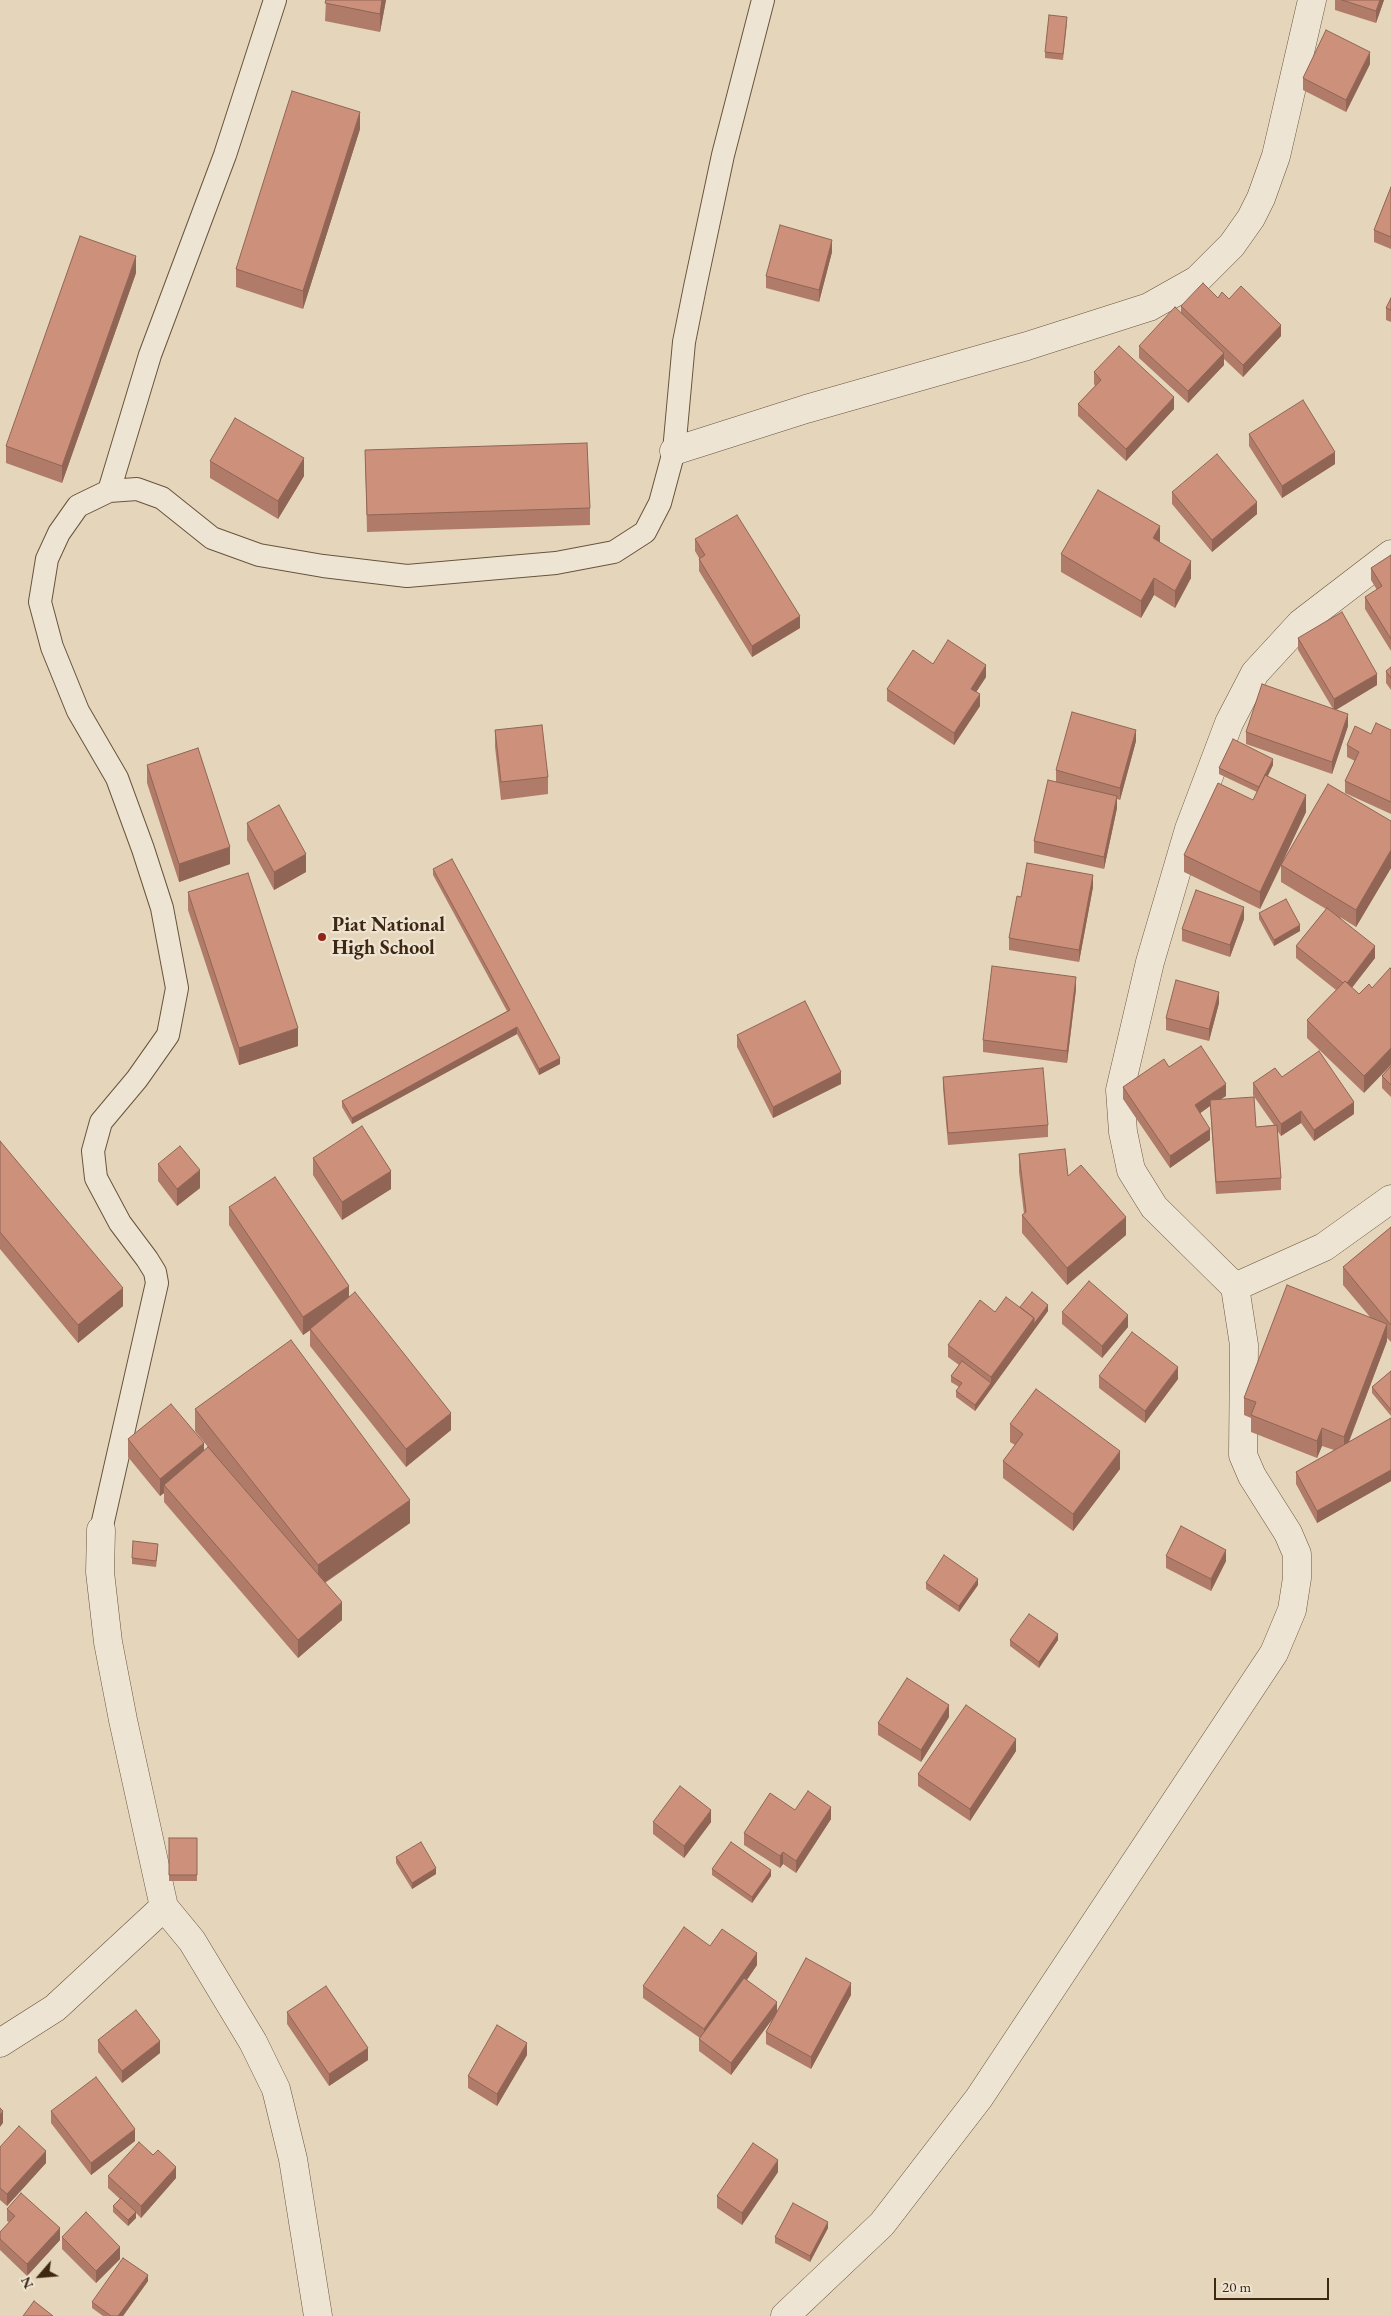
<!DOCTYPE html>
<html>
<head>
<meta charset="utf-8">
<style>
	body { margin:0 }
	#map { position:relative; width:1391px; height:2316px; overflow:hidden; background:#e5d6bb; font-family:"EB Garamond",serif }
	canvas { display:block }
	.north { position:absolute; left:15px; top:2251px; width:50px; height:50px; -webkit-text-stroke:4px #eee4d3; paint-order:stroke; rotate:243deg; font-size:14px; font-weight:700; line-height:20px; text-align:center; color:#3e2812 }
	.north::after { content:''; display:block; margin:auto; width:18px; height:22px; background:#3e2812; clip-path:polygon(50% 0,100% 100%,50% 72%,0 100%) }
	.scale { position:absolute; left:1214px; top:2278px; width:115px; height:22px; box-sizing:border-box; border:2px solid #3e2812; border-top:0; padding-left:6px; font-size:15px; line-height:18px; white-space:nowrap; color:#3e2812; -webkit-text-stroke:4px #eee4d3; paint-order:stroke }
</style>
</head>
<body>
<div id="map">
<canvas width="1391" height="2316"></canvas>
<div class="north">N</div>
<div class="scale">20 m</div>
</div>
<script>
const ctx = document.querySelector('canvas').getContext('2d');
ctx.lineJoin = 'round';
const toPath = rows => new Path2D(rows.map(r => 'M' + r).join(''));
function stroke(path, color, width, dash) { ctx.strokeStyle = color; ctx.lineWidth = width; ctx.lineCap = dash ? 'butt' : 'round'; ctx.setLineDash(dash || []); ctx.stroke(path); }
function fill(path, color) { ctx.fillStyle = color; ctx.fill(path, 'evenodd'); }
function drawText(font, color, halo, rows, align = 'center') {
  ctx.font = font + ' "EB Garamond",serif'; ctx.lineWidth = 4.5; ctx.setLineDash([]); ctx.textBaseline = 'middle'; ctx.strokeStyle = halo; ctx.fillStyle = color; for (const [text, x, y, turn = 0] of rows) {
    ctx.save(); ctx.translate(x, y); ctx.rotate((+turn || 0) * Math.PI / 180); ctx.textAlign = isNaN(turn) ? turn : align; if (halo) ctx.strokeText(text, 0, 0); ctx.fillText(text, 0, 0); ctx.restore();
  }
}
const service = toPath([
	[109,491,150,355,225,155,275,0],
	[101,1530,157,1283,155,1272,147,1259,120,1223,96,1178,93,1151,101,1122,137,1079,168,1035,177,988,162,908,143,849,117,778,78,711,52,647,40,602,47,559,59,533,78,506,109,491,137,489,162,498,212,538,259,555,323,566,407,576,556,563,614,552,645,532,660,503,674,451,684,342,695,287,723,155,763,0]
]);
const minor = toPath([
	[674,451,806,409,1027,346,1149,307,1197,280,1232,245,1251,218,1261,198,1276,156,1312,0],
	[1235,1287,1154,1207,1131,1170,1123,1132,1120,1090,1150,962,1189,829,1229,723,1255,673,1301,623,1391,554],
	[101,1530,100,1572,108,1642,123,1720,164,1907,192,1941,253,2042,276,2089,293,2159,318,2316],
	[0,2043,55,2008,164,1907],
	[785,2316,882,2224,979,2098,1274,1653,1292,1610,1297,1578,1297,1554,1288,1533,1252,1476,1243,1455,1244,1345,1235,1287,1324,1247,1391,1199]
]);
stroke(service, '#68543c', 24);
stroke(minor, '#68543c', 29);
stroke(service, '#eee4d3', 22);
stroke(minor, '#eee4d3', 28);
fill(toPath([
	[326,0,386,0,380,32,325,21],
	[1335,0,1384,0,1376,23,1335,10],
	[1067,23,1063,60,1045,58,1045,52],
	[1370,64,1346,112,1303,90,1303,78],
	[360,129,303,309,236,287,236,269],
	[1391,187,1391,249,1374,242,1374,230],
	[832,252,819,302,766,288,766,276],
	[136,273,62,483,6,463,6,446],
	[1218,298,1229,299,1281,336,1243,377,1224,359,1224,365,1188,403,1139,358,1139,346,1181,313,1181,306],
	[1391,298,1391,322,1386,320,1386,308],
	[1094,372,1174,409,1126,461,1078,416,1078,404,1095,386,1094,384],
	[1249,434,1335,464,1282,498,1249,446],
	[365,450,590,508,590,525,367,532],
	[210,461,304,476,278,519,210,478],
	[1172,492,1257,514,1212,552,1172,504],
	[695,539,800,628,752,657,699,571,699,558,695,551],
	[1160,543,1191,578,1175,608,1154,595,1141,618,1061,572,1061,554],
	[1391,555,1391,651,1365,609,1365,597,1377,590,1371,580,1371,568],
	[1298,638,1377,685,1336,710,1348,726,1332,774,1246,744,1246,732,1333,709,1298,650],
	[933,664,986,677,976,692,980,706,954,745,887,701,887,689],
	[1391,667,1391,690,1386,683,1386,671],
	[495,730,548,777,548,794,501,800,495,747],
	[1391,730,1391,814,1345,793,1345,781,1355,761,1347,757,1347,745,1371,734],
	[1136,741,1120,800,1117,799,1117,808,1104,869,1034,853,1034,841,1056,782,1056,770],
	[147,765,230,864,179,882,147,783],
	[1273,765,1268,776,1306,812,1284,859,1391,821,1391,868,1356,927,1340,917,1375,958,1352,988,1359,994,1369,984,1364,1093,1307,1038,1307,1020,1336,990,1296,958,1296,946,1326,909,1281,882,1281,866,1260,909,1184,872,1184,855,1253,800,1257,792,1219,774,1219,768],
	[247,823,306,872,274,890,247,840],
	[433,869,560,1064,539,1075,517,1034,352,1124,342,1107,342,1101,507,1011,433,875],
	[1093,887,1079,962,1009,950,1009,938,1021,897],
	[188,892,298,1046,239,1065,188,910],
	[1259,913,1300,931,1274,946,1259,919],
	[1244,919,1230,957,1182,941,1182,929],
	[1076,989,1067,1063,983,1052,983,1040],
	[1219,1003,1209,1041,1166,1030,1166,1018],
	[737,1035,841,1084,773,1118,737,1047],
	[1391,1066,1391,1097,1382,1088,1382,1076],
	[1169,1067,1226,1096,1220,1099,1256,1127,1274,1125,1253,1095,1253,1083,1282,1077,1354,1114,1314,1141,1301,1123,1281,1136,1277,1130,1281,1178,1281,1190,1216,1194,1210,1106,1200,1113,1210,1140,1170,1168,1123,1099,1123,1087],
	[943,1077,1048,1125,1048,1137,948,1145,943,1088],
	[0,1141,123,1306,78,1343,0,1249],
	[1019,1154,1068,1176,1126,1235,1067,1285,1022,1233,1022,1215,1024,1214,1019,1172],
	[313,1158,391,1189,342,1220,313,1175],
	[158,1164,200,1188,177,1206,158,1181],
	[229,1207,349,1297,451,1430,406,1467,310,1346,310,1330,303,1335,229,1225],
	[1391,1227,1391,1342,1387,1338,1387,1341,1349,1442,1391,1418,1391,1481,1317,1523,1296,1484,1296,1472,1334,1450,1322,1446,1317,1458,1251,1432,1251,1418,1244,1415,1244,1398,1370,1317,1343,1285,1343,1267],
	[1020,1307,1048,1311,975,1411,956,1397,956,1391,959,1387,951,1382,951,1376,959,1365,948,1357,948,1345,995,1312],
	[1062,1312,1128,1327,1102,1358,1062,1324],
	[1391,1371,1391,1416,1372,1393,1372,1387],
	[1099,1376,1178,1379,1145,1423,1099,1388],
	[195,1409,410,1523,325,1583,342,1620,298,1658,164,1502,164,1493,160,1496,128,1457,128,1439,204,1451,208,1447,195,1431],
	[1010,1424,1120,1469,1073,1531,1003,1478,1003,1461,1015,1445,1010,1442],
	[158,1550,156,1567,132,1564,132,1558],
	[1166,1556,1226,1561,1211,1591,1166,1568],
	[926,1583,978,1585,959,1612,926,1589],
	[1010,1640,1058,1640,1039,1668,1010,1646],
	[949,1717,921,1762,878,1735,878,1723],
	[1016,1751,970,1821,918,1786,918,1774],
	[795,1810,831,1819,796,1873,783,1864,780,1868,744,1845,744,1833],
	[653,1822,711,1822,684,1858,653,1834],
	[169,1838,197,1838,197,1881,169,1881],
	[396,1857,436,1874,412,1889,396,1863],
	[712,1869,771,1876,752,1903,712,1875],
	[710,1946,757,1965,747,1980,777,2012,851,1995,811,2069,766,2044,766,2032,774,2016,731,2075,699,2051,699,2039,700,2038,643,1998,643,1986],
	[287,2012,368,2060,329,2086,287,2024],
	[98,2040,160,2053,122,2083,98,2052],
	[527,2055,497,2106,468,2088,468,2076],
	[51,2111,135,2141,91,2175,51,2123],
	[0,2147,46,2163,7,2206,0,2200],
	[778,2172,742,2225,717,2208,717,2196],
	[108,2176,176,2178,141,2218,136,2213,136,2218,128,2226,113,2212,113,2206,120,2199,108,2188],
	[7,2209,60,2240,27,2276,0,2250,0,2232,9,2222,7,2221],
	[828,2228,810,2262,775,2243,775,2237],
	[62,2237,120,2259,96,2283,62,2249],
	[148,2281,123,2316,103,2316,92,2308,92,2302]
]), '#b07c69');
fill(toPath([
	[382,0,386,0,380,32,380,14],
	[1380,0,1384,0,1376,23,1376,11],
	[1370,52,1370,64,1346,112,1346,100],
	[360,112,360,129,303,309,303,291],
	[832,240,832,252,819,302,819,290],
	[136,256,136,273,62,483,62,466],
	[1281,325,1281,336,1243,377,1243,365],
	[1224,353,1224,365,1188,403,1188,391],
	[1174,397,1174,409,1126,461,1126,449],
	[1335,452,1335,464,1282,498,1282,486],
	[304,458,304,476,278,519,278,501],
	[1257,502,1257,514,1212,552,1212,540],
	[1160,526,1160,543,1153,538],
	[1191,561,1191,578,1175,608,1175,591],
	[1154,578,1154,595,1141,618,1141,601],
	[800,616,800,628,752,657,752,646],
	[986,665,986,677,971,700,971,689],
	[1377,674,1377,685,1334,711,1334,699],
	[980,694,980,706,954,745,954,733],
	[1348,714,1348,726,1332,774,1332,762],
	[1136,730,1136,741,1120,800,1120,788],
	[1273,759,1273,765,1259,793,1259,787],
	[1306,795,1306,812,1260,909,1260,892],
	[1117,796,1117,808,1104,869,1104,857],
	[230,847,230,864,179,882,179,864],
	[1391,850,1391,868,1356,927,1356,910],
	[306,854,306,872,274,890,274,872],
	[1093,875,1093,887,1079,962,1079,950],
	[1244,907,1244,919,1230,957,1230,945],
	[1300,925,1300,931,1274,946,1274,940],
	[1375,946,1375,958,1345,996,1345,985],
	[1076,977,1076,989,1067,1063,1067,1051],
	[1219,992,1219,1003,1209,1041,1209,1029],
	[517,1027,517,1034,352,1124,352,1118],
	[298,1028,298,1046,239,1065,239,1048],
	[1391,1048,1391,1065,1364,1093,1364,1076],
	[560,1058,560,1064,539,1075,539,1069],
	[841,1072,841,1084,773,1118,773,1107],
	[1226,1084,1226,1096,1210,1106,1210,1100,1210,1106,1195,1117,1195,1105],
	[1354,1102,1354,1114,1314,1141,1314,1130],
	[1301,1111,1301,1123,1281,1136,1281,1124],
	[1210,1129,1210,1140,1170,1168,1170,1156],
	[200,1170,200,1188,177,1206,177,1189],
	[391,1171,391,1189,342,1220,342,1202],
	[1126,1217,1126,1235,1067,1285,1067,1268],
	[349,1286,349,1304,303,1335,303,1317],
	[123,1288,123,1306,78,1343,78,1325],
	[1048,1305,1048,1311,975,1411,975,1405,991,1383,991,1377,1034,1318],
	[1128,1315,1128,1327,1102,1358,1102,1346],
	[1387,1324,1387,1341,1344,1454,1344,1437],
	[1178,1367,1178,1379,1145,1423,1145,1411],
	[451,1413,451,1430,406,1467,406,1449],
	[1322,1428,1322,1446,1317,1458,1317,1441],
	[204,1443,204,1460,164,1485,164,1493,160,1496,160,1479],
	[1120,1451,1120,1469,1073,1531,1073,1514],
	[1391,1470,1391,1481,1317,1523,1317,1511],
	[410,1500,410,1523,318,1587,318,1565],
	[1226,1550,1226,1561,1211,1591,1211,1579],
	[978,1579,978,1585,959,1612,959,1606],
	[342,1602,342,1620,298,1658,298,1640],
	[1058,1634,1058,1640,1039,1668,1039,1662],
	[949,1705,949,1717,921,1762,921,1750],
	[1016,1739,1016,1751,970,1821,970,1809],
	[831,1807,831,1819,796,1873,796,1861],
	[711,1810,711,1822,684,1858,684,1846],
	[783,1852,783,1864,780,1868,780,1856],
	[436,1868,436,1874,412,1889,412,1883],
	[771,1870,771,1876,752,1903,752,1897],
	[757,1953,757,1965,704,2041,704,2029],
	[851,1983,851,1995,811,2069,811,2057],
	[777,2002,777,2013,731,2075,731,2063],
	[160,2041,160,2053,122,2083,122,2071],
	[527,2043,527,2055,497,2106,497,2094],
	[368,2048,368,2060,329,2086,329,2074],
	[3,2111,3,2123,0,2127,0,2115],
	[135,2129,135,2141,91,2175,91,2163],
	[46,2151,46,2163,7,2206,7,2194],
	[778,2160,778,2172,742,2225,742,2213],
	[176,2167,176,2178,141,2218,141,2206],
	[136,2212,136,2218,128,2226,128,2220],
	[828,2222,828,2228,810,2262,810,2256],
	[60,2228,60,2240,27,2276,27,2264],
	[120,2247,120,2259,96,2283,96,2271],
	[148,2275,148,2281,123,2316,118,2316]
]), '#906555');
const building = toPath([
	[326,0,382,0,380,14,325,3,326,0],
	[1342,0,1380,0,1376,11,1342,0],
	[1049,15,1067,17,1063,54,1045,52,1049,15],
	[1326,30,1370,52,1346,100,1303,78,1326,30],
	[292,91,360,112,303,291,236,269,292,91],
	[1391,187,1391,237,1374,230,1391,187],
	[780,225,832,240,819,290,766,276,780,225],
	[80,236,136,256,62,466,6,446,80,236],
	[1203,283,1218,298,1222,292,1229,299,1241,286,1281,325,1243,365,1181,306,1203,283],
	[1391,298,1391,310,1386,308,1391,298],
	[1175,307,1224,353,1188,391,1139,346,1175,307],
	[1119,346,1174,397,1126,449,1078,404,1101,380,1094,372,1119,346],
	[1303,400,1335,452,1282,486,1249,434,1303,400],
	[235,418,304,458,278,501,210,461,235,418],
	[587,443,590,508,367,515,365,450,587,443],
	[1217,454,1257,502,1212,540,1172,492,1217,454],
	[1098,490,1160,526,1153,538,1191,561,1175,591,1154,578,1141,601,1061,554,1098,490],
	[737,515,800,616,752,646,699,559,705,555,695,539,737,515],
	[1391,555,1391,639,1365,597,1382,586,1371,568,1391,555],
	[1342,612,1377,674,1334,699,1298,638,1342,612],
	[948,640,986,665,971,689,980,694,954,733,887,689,913,650,933,664,948,640],
	[1391,667,1391,678,1386,671,1391,667],
	[1262,684,1348,714,1332,762,1246,732,1262,684],
	[1072,712,1136,730,1120,788,1056,770,1072,712],
	[1376,723,1391,730,1391,802,1345,781,1359,752,1347,745,1355,726,1371,734,1376,723],
	[542,725,548,777,501,782,495,730,542,725],
	[1233,739,1273,759,1259,787,1219,768,1233,739],
	[198,748,230,847,179,864,147,765,198,748],
	[1265,775,1306,795,1260,892,1184,855,1218,783,1253,800,1265,775],
	[1048,780,1117,796,1104,857,1034,841,1048,780],
	[1328,784,1391,821,1391,850,1356,910,1281,865,1328,784],
	[279,805,306,854,274,872,247,823,279,805],
	[452,859,560,1058,539,1069,517,1027,352,1118,342,1101,510,1010,433,869,452,859],
	[1027,863,1093,875,1079,950,1009,938,1017,896,1021,897,1027,863],
	[248,873,298,1028,239,1048,188,892,248,873],
	[1196,890,1244,907,1230,945,1182,929,1196,890],
	[1286,899,1300,925,1274,940,1259,913,1286,899],
	[1327,908,1375,946,1347,983,1345,981,1343,983,1296,946,1327,908],
	[992,966,1076,977,1067,1051,983,1040,992,966],
	[1390,968,1391,969,1391,1048,1364,1076,1307,1020,1345,981,1359,994,1369,984,1372,988,1390,968],
	[1176,980,1219,992,1209,1029,1166,1018,1176,980],
	[805,1001,841,1072,773,1107,737,1035,805,1001],
	[1201,1046,1226,1084,1195,1105,1210,1129,1170,1156,1123,1087,1164,1059,1169,1067,1201,1046],
	[1319,1051,1354,1102,1314,1130,1301,1111,1281,1124,1253,1083,1275,1068,1282,1077,1319,1051],
	[1391,1066,1391,1085,1382,1076,1391,1066],
	[1043,1068,1048,1125,948,1133,943,1077,1043,1068],
	[1254,1097,1256,1127,1277,1125,1281,1178,1216,1182,1210,1100,1254,1097],
	[362,1126,391,1171,342,1202,313,1158,362,1126],
	[0,1141,123,1288,78,1325,0,1232,0,1141],
	[180,1146,200,1170,177,1189,158,1164,180,1146],
	[1065,1149,1068,1176,1081,1165,1126,1217,1067,1268,1022,1215,1026,1212,1019,1154,1065,1149],
	[275,1177,349,1286,303,1317,229,1207,275,1177],
	[1391,1227,1391,1325,1343,1267,1391,1227],
	[1089,1281,1128,1315,1102,1346,1062,1312,1089,1281],
	[1287,1285,1387,1324,1344,1437,1322,1428,1317,1441,1251,1415,1256,1402,1244,1398,1287,1285],
	[355,1292,451,1413,406,1449,310,1329,355,1292],
	[1032,1292,1048,1305,1034,1324,1034,1318,1020,1307,1032,1292],
	[1006,1297,1034,1318,991,1377,948,1345,980,1300,995,1312,1006,1297],
	[1132,1332,1178,1367,1145,1411,1099,1376,1132,1332],
	[291,1340,410,1500,318,1565,195,1409,291,1340],
	[962,1361,991,1383,975,1405,956,1391,962,1383,951,1376,962,1361],
	[1391,1371,1391,1410,1372,1387,1391,1371],
	[1036,1389,1120,1451,1073,1514,1003,1461,1023,1434,1010,1424,1036,1389],
	[171,1404,204,1443,160,1479,128,1439,171,1404],
	[1391,1418,1391,1470,1317,1511,1296,1472,1391,1418],
	[208,1447,342,1602,298,1640,164,1485,208,1447],
	[1181,1526,1226,1550,1211,1579,1166,1556,1181,1526],
	[133,1541,158,1544,156,1561,132,1558,133,1541],
	[944,1555,978,1579,959,1606,926,1583,944,1555],
	[1029,1614,1058,1634,1039,1662,1010,1640,1029,1614],
	[907,1678,949,1705,921,1750,878,1723,907,1678],
	[966,1705,1016,1739,970,1809,918,1774,966,1705],
	[680,1786,711,1810,684,1846,653,1822,680,1786],
	[808,1791,831,1807,796,1861,783,1852,780,1856,744,1833,770,1793,795,1810,808,1791],
	[169,1838,197,1838,197,1875,169,1875,169,1838],
	[421,1842,436,1868,412,1883,396,1857,421,1842],
	[731,1842,771,1870,752,1897,712,1869,731,1842],
	[684,1927,710,1946,722,1929,757,1953,704,2029,643,1986,684,1927],
	[806,1958,851,1983,811,2057,766,2032,806,1958],
	[744,1978,777,2002,731,2063,699,2039,744,1978],
	[326,1986,368,2048,329,2074,287,2012,326,1986],
	[136,2010,160,2041,122,2071,98,2040,136,2010],
	[497,2025,527,2043,497,2094,468,2076,497,2025],
	[96,2077,135,2129,91,2163,51,2111,96,2077],
	[0,2108,3,2111,0,2115,0,2108],
	[19,2126,46,2151,7,2194,0,2188,0,2147,19,2126],
	[139,2142,153,2155,158,2150,176,2167,141,2206,108,2176,139,2142],
	[753,2143,778,2160,742,2213,717,2196,753,2143],
	[21,2193,60,2228,27,2264,0,2239,0,2232,15,2216,7,2209,21,2193],
	[121,2198,136,2212,128,2220,113,2206,121,2198],
	[793,2203,828,2222,810,2256,775,2237,793,2203],
	[86,2212,120,2247,96,2271,62,2237,86,2212],
	[123,2258,148,2275,118,2316,111,2316,92,2302,123,2258],
	[34,2301,53,2316,23,2316,34,2301]
]);
fill(building, '#cd907a');
stroke(building, '#906555', 1);
for (const [x, y, r, color] of [
	[322,937,5,"#8f2418"]
]) { const dot = new Path2D(); dot.arc(x, y, r, 0, 2 * Math.PI); ctx.fillStyle = color; ctx.fill(dot); stroke(dot, '#eee4d3', 2); }
drawText('bold 20px', '#3e2812', '#eee4d3', [
	["Piat National",332,926],
	["High School",332,949]
], 'left');
</script>
</body>
</html>
